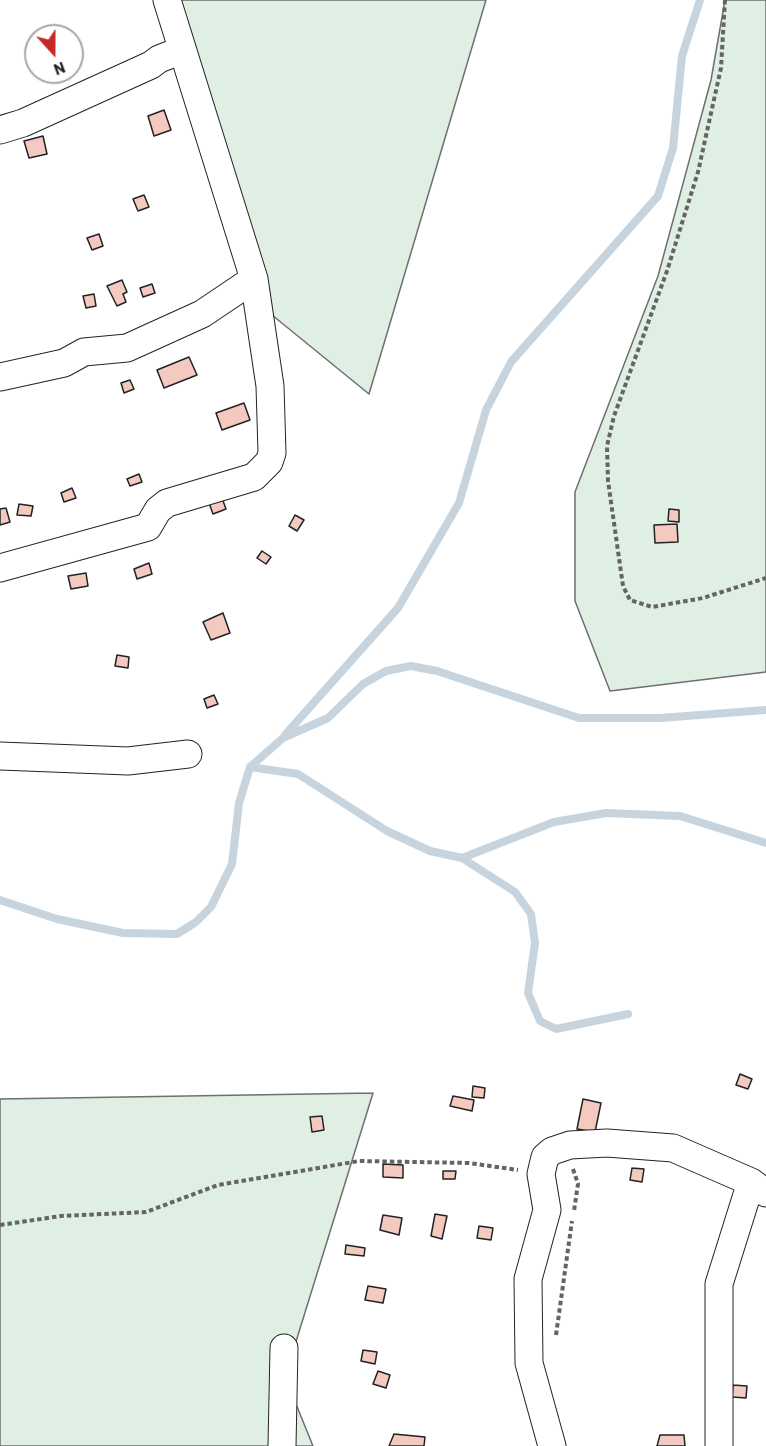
<!DOCTYPE html>
<html>
<head>
<meta charset="utf-8">
<style>
	body { margin:0 }
	#map { position:relative; width:766px; height:1446px; overflow:hidden; background:#fff; font-family:Barlow,sans-serif }
	canvas { display:block }
	.north { position:absolute; left:24px; top:24px; width:60px; height:60px; box-sizing:border-box; background:#fff; border:2px solid #a7a7a7; border-radius:50%; rotate:159deg; font-size:16px; font-weight:700; line-height:24px; text-align:center; color:#222 }
	.north::after { content:''; display:block; margin:auto; width:21px; height:27px; background:#c62828; clip-path:polygon(50% 0,100% 100%,50% 72%,0 100%) }
</style>
</head>
<body>
<div id="map">
<canvas width="766" height="1446"></canvas>
<div class="north">N</div>
</div>
<script>
const ctx = document.querySelector('canvas').getContext('2d');
ctx.lineJoin = 'round';
function fill(path, color) { ctx.fillStyle = color; ctx.fill(path, 'evenodd'); }
const toPath = rows => new Path2D(rows.map(r => 'M' + r).join(''));
function stroke(path, color, width, dash) { ctx.strokeStyle = color; ctx.lineWidth = width; ctx.lineCap = dash ? 'butt' : 'round'; ctx.setLineDash(dash || []); ctx.stroke(path); }
const green = toPath([
	[163,0,486,0,369,394,256,302,163,0],
	[725,0,766,0,766,672,610,691,575,601,575,492,658,276,711,80,725,0],
	[373,1093,285,1377,313,1446,0,1446,0,1099,373,1093]
]);
fill(green, '#e0efe3');
stroke(green, '#6f6f6f', 1.5);
stroke(toPath([
	[285,735,398,608,459,503,486,410,511,362,658,196,673,148,682,56,700,0],
	[250,767,298,774,387,831,430,851,462,858,554,822,606,813,680,816,766,843],
	[462,858,515,892,531,914,535,943,528,993,540,1021,556,1029,628,1014],
	[0,900,57,919,123,933,177,934,196,922,211,907,232,864,239,803,250,767,283,738,328,718,363,684,386,671,411,666,437,671,579,718,660,718,766,710]
]), '#c7d3dd', 8);
const building = toPath([
	[164,110,171,130,154,136,148,116,164,110],
	[43,136,47,154,29,158,24,141,43,136],
	[144,195,149,207,138,211,133,199,144,195],
	[99,234,103,246,92,250,87,238,99,234],
	[122,280,127,292,123,294,126,302,117,306,107,286,122,280],
	[152,284,155,293,143,297,140,288,152,284],
	[94,294,96,306,86,308,83,296,94,294],
	[189,357,197,375,164,388,157,370,189,357],
	[130,380,134,389,124,393,121,383,130,380],
	[244,403,250,420,222,430,216,413,244,403],
	[139,474,142,482,130,486,127,479,139,474],
	[72,488,76,498,64,502,61,493,72,488],
	[222,498,226,509,213,514,209,503,222,498],
	[19,504,33,506,31,516,17,515,19,504],
	[6,508,10,522,0,525,0,509,6,508],
	[669,509,679,510,679,522,668,521,669,509],
	[295,515,304,520,297,531,289,526,295,515],
	[677,524,678,542,655,543,654,525,677,524],
	[262,551,271,557,266,564,257,558,262,551],
	[149,563,152,574,137,579,134,569,149,563],
	[86,573,88,586,71,589,68,576,86,573],
	[223,613,230,633,211,640,203,622,223,613],
	[117,655,129,657,128,668,115,666,117,655],
	[214,695,218,704,207,708,204,699,214,695],
	[740,1074,752,1079,748,1089,736,1085,740,1074],
	[473,1086,485,1088,484,1098,472,1097,473,1086],
	[453,1096,474,1100,472,1111,450,1106,453,1096],
	[583,1099,601,1103,595,1132,577,1129,583,1099],
	[322,1116,324,1130,312,1132,310,1117,322,1116],
	[383,1164,403,1165,403,1178,383,1177,383,1164],
	[632,1168,644,1169,642,1182,630,1180,632,1168],
	[443,1171,456,1171,455,1179,443,1179,443,1171],
	[435,1214,447,1216,442,1239,431,1236,435,1214],
	[383,1215,402,1218,399,1235,380,1230,383,1215],
	[479,1226,493,1228,491,1240,477,1238,479,1226],
	[346,1245,365,1248,364,1256,345,1254,346,1245],
	[368,1286,386,1289,383,1303,365,1300,368,1286],
	[363,1350,377,1352,375,1364,361,1361,363,1350],
	[378,1371,390,1375,386,1388,373,1384,378,1371],
	[733,1385,747,1386,746,1398,732,1397,733,1385],
	[394,1434,425,1437,424,1446,389,1446,394,1434],
	[660,1435,684,1435,685,1446,657,1446,660,1435]
]);
fill(building, '#f3c9c0');
stroke(building, '#222', 1.5);
const minor = toPath([
	[0,130,23,123,151,65,159,59,182,50],
	[0,377,64,363,84,352,127,348,202,314,254,279],
	[0,568,148,527,158,510,167,503,254,477,269,462,272,453,270,386,254,279,167,0],
	[0,756,128,761,188,754],
	[282,1446,284,1348],
	[552,1446,529,1363,528,1279,547,1210,541,1174,545,1157,552,1151,570,1145,607,1143,673,1148,751,1182,766,1193],
	[719,1446,719,1284,751,1182]
]);
stroke(minor, '#222', 29);
stroke(toPath([
	[725,0,721,68,698,172,667,271,614,416,607,446,608,481,623,586,630,600,652,607,703,598,766,578],
	[573,1169,578,1184,574,1211],
	[0,1225,61,1216,146,1212,218,1185,359,1161,469,1163,518,1170],
	[556,1335,572,1221]
]), '#646464', 4, [4.5, 3]);
stroke(minor, '#fff', 27);
</script>
</body>
</html>
